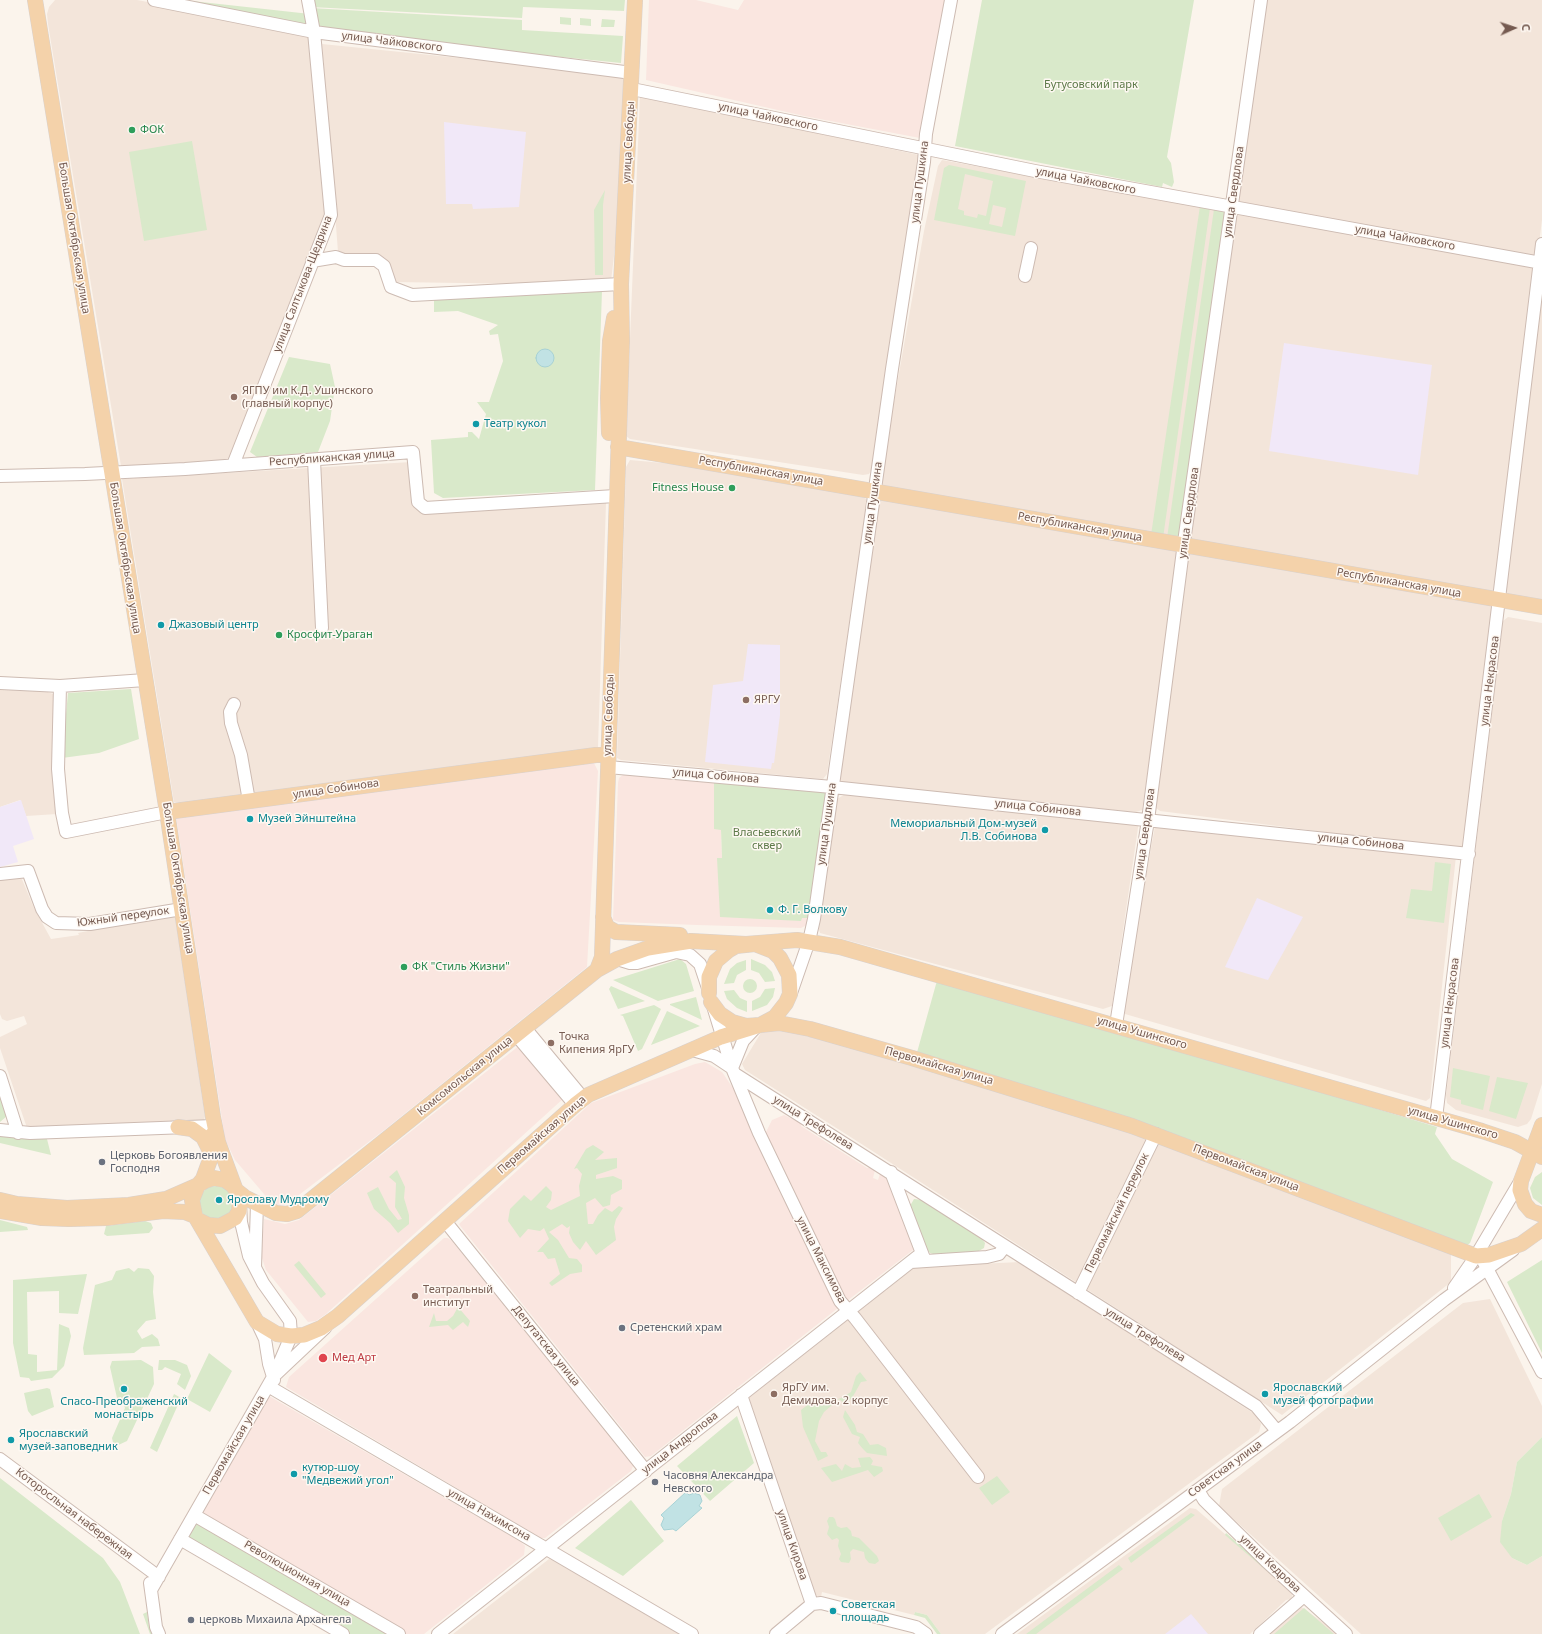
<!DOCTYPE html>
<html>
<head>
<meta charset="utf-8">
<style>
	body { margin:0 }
	#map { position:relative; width:1542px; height:1634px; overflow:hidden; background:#fbf4ec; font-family:"Noto Sans",sans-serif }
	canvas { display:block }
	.north { position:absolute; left:1494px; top:8px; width:40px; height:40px; -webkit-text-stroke:3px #fef8f2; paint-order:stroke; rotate:87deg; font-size:11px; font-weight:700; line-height:16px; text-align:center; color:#755a50 }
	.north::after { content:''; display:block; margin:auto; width:14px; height:18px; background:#755a50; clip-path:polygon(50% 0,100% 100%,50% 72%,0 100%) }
</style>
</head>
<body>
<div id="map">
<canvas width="1542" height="1634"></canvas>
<div class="north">С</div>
</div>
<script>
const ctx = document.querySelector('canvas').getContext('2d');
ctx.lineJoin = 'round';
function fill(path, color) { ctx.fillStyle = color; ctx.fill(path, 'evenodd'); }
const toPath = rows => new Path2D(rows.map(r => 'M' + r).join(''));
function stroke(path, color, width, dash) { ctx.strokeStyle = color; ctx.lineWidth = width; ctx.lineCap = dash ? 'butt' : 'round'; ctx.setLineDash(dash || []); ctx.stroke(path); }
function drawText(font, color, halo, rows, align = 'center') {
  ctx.font = font + ' "Noto Sans",sans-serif'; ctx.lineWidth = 3; ctx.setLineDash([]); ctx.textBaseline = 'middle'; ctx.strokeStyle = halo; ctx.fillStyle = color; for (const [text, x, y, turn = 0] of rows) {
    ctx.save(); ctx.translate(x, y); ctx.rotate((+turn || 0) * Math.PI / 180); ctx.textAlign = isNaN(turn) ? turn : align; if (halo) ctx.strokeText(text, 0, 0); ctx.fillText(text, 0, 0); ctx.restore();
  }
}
fill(toPath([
	[55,0,137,0,314,33,328,216,230,460,121,466,48,24,47,14,49,7],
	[1264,0,1542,0,1542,220,1537,259,1236,205],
	[322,44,627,75,624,172,611,281,528,284,394,282,381,257,347,258,338,252],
	[640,95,919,155,920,157,872,469,869,474,863,475,630,439,626,436],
	[942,160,1228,212,1182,542,879,487,924,231,938,166],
	[1234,211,1536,265,1498,597,1186,543],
	[1542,271,1542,604,1503,597],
	[630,460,674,464,863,497,866,499,867,503,827,774,823,779,621,760,617,758,626,467],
	[411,462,421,513,601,501,606,503,598,747,592,749,179,803,174,802,122,479],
	[878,495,1181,548,1142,810,1136,812,836,785],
	[1186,549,1497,602,1465,850,1160,811,1155,807],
	[1508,617,1542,623,1542,1084,1531,1119,1527,1124,1518,1127,1456,1110,1447,1103,1446,1095,1503,621],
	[0,690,45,691,53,694,57,814,26,816,20,800,0,807],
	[847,793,1139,821,1112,1006,1103,1009,820,933,818,926,837,799],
	[1155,826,1456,856,1430,1098,1426,1101,1125,1014,1122,1009],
	[0,876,21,877,34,908,51,939,79,935,78,933,113,926,175,916,205,1116,204,1121,27,1128,0,1048,0,1037,27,1024,24,1016,7,1021,2,1019,0,1014],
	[780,1028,910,1065,1130,1133,1451,1252,1451,1282,1282,1415,860,1143,745,1070,742,1064,762,1031],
	[1020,1262,1256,1415,1261,1424,1259,1432,985,1634,941,1634,927,1615,915,1612,914,1615,822,1592,821,1597,815,1595,749,1398,915,1267],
	[1490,1299,1542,1406,1542,1437,1517,1462,1511,1494,1502,1521,1512,1558,1527,1565,1542,1556,1542,1634,1361,1634,1219,1506,1222,1489,1463,1303],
	[1190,1508,1196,1509,1293,1593,1291,1599,1286,1600,1250,1634,1017,1634],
	[549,1559,552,1560,679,1634,453,1634],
	[1300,1606,1339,1634,1268,1634]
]), '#f3e5da');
fill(toPath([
	[649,0,696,0,738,10,744,0,946,0,920,138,804,116,646,80],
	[594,763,598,771,587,967,383,1131,287,1204,279,1205,270,1201,235,1160,225,1139,176,816],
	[624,774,816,791,807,925,801,928,697,925,619,922,613,920,618,783,619,778],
	[714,789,801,921,718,858,722,858,721,829,714,829],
	[520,1045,564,1098,326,1314,316,1321,308,1322,266,1270,261,1255,264,1219,285,1224,299,1220],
	[705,1062,722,1072,735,1091,838,1308,651,1456,645,1457,461,1227,459,1224,591,1103,695,1064],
	[784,1115,802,1124,801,1126,867,1168,871,1167,875,1170,873,1178,878,1180,880,1174,885,1175,914,1246,913,1250,847,1301,845,1301,765,1134,772,1120],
	[444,1238,448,1238,452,1241,633,1466,631,1471,545,1538,541,1538,286,1387,289,1377],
	[269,1396,521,1542,525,1546,524,1555,424,1634,405,1634,203,1515,203,1510]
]), '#fae6e0');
fill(toPath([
	[444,122,526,132,519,207,473,209,472,204,446,204],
	[1284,343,1432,365,1418,475,1269,451],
	[748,644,780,645,780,715,774,763,772,763,771,769,705,762,713,685,743,681],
	[21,800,34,839,13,846,18,862,0,867,0,807],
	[1257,898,1303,917,1268,980,1225,967],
	[1191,1614,1208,1634,1165,1634]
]), '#f1e8f8');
fill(toPath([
	[183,0,310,14,313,31],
	[309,0,625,0,624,11,523,7,522,18,311,7],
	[982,0,1194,0,1167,157,1171,163,1174,182,1172,187,1163,183,1162,187,955,146],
	[311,8,522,20,522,30,623,36,621,63,315,32],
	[560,17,571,18,571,25,560,24],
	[580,18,591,19,591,26,580,25],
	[602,19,615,20,614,27,601,27],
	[192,141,207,230,144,241,129,152],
	[949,165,1026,181,1015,236,934,220,944,168],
	[965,174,993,181,986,216,978,214,977,218,964,215,964,211,958,209],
	[993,205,1006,208,1002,227,989,224],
	[605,190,603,205,603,275,595,275,594,210],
	[1200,206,1210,208,1163,538,1151,535],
	[1214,209,1228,212,1181,542,1167,538],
	[602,291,595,490,443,498,434,493,431,440,468,437,468,432,472,432,479,439,486,414,477,402,489,402,503,361,498,334,490,335,489,331,498,325,458,311,434,312,434,300],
	[289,357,330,364,335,387,330,421,318,452,257,457,250,452],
	[131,689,139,739,99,753,62,758,68,693],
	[714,778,831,789,812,918,802,918,801,921,720,917,717,858,722,858,721,830,714,829],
	[1435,862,1451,864,1444,923,1406,918,1411,889,1432,891],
	[680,959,686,964,694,991,658,1001,613,980],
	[751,959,765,965,772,972,775,981,765,982,759,973,751,970],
	[746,960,746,970,737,975,734,983,724,984,730,969,737,963],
	[938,977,1437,1127,1435,1134,1452,1159,1493,1182,1470,1243,1462,1249,916,1056],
	'743 986a7 7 0 1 1 14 0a7 7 0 1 1-14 0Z',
	[611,986,645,1001,618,1009,609,989],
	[775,988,773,997,767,1005,752,1011,752,1001,760,997,765,989],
	[734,990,740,998,747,1001,747,1012,737,1008,727,999,724,991],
	[696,997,702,1020,670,1005,670,1004],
	[654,1005,661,1009,642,1049,638,1051,623,1016,620,1015],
	[667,1011,700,1026,651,1045],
	[1453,1068,1490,1076,1483,1110,1461,1104,1461,1100,1450,1097],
	[1497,1077,1528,1083,1516,1119,1489,1111],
	[0,1089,7,1116,0,1122],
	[0,1136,47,1139,51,1155,0,1143],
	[593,1145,604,1152,595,1160,617,1158,617,1168,596,1175,596,1179,613,1176,622,1180,622,1189,611,1195,610,1205,603,1207,595,1198,586,1203,588,1224,593,1224,598,1215,605,1208,612,1212,619,1206,623,1208,616,1219,614,1227,616,1240,596,1255,586,1241,580,1250,573,1242,569,1233,570,1226,567,1228,562,1224,549,1232,558,1240,569,1258,577,1259,582,1265,582,1272,570,1274,552,1286,549,1283,560,1274,555,1258,548,1259,543,1252,537,1252,549,1239,544,1228,540,1231,528,1229,520,1238,508,1221,510,1209,524,1195,531,1201,546,1186,552,1192,551,1200,546,1207,551,1210,580,1196,579,1186,582,1174,577,1168,574,1169,586,1149],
	[397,1170,405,1187,404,1198,409,1215,409,1224,398,1233,390,1223,374,1209,367,1193,378,1187,389,1209,398,1220,402,1219,395,1207,396,1183,389,1177],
	[1542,1172,1542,1205,1533,1198,1530,1188,1535,1177],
	'199 1203a17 17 0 1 1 34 0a17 17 0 1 1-34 0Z',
	[914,1199,923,1200,982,1239,985,1243,984,1248,977,1252,936,1255,930,1253,927,1250,910,1206],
	[0,1220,27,1227,28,1230,0,1232],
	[145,1221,151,1223,153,1228,149,1233,107,1236,104,1234,106,1226],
	[1542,1260,1542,1353,1507,1282],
	[299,1261,326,1294,321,1298,294,1265],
	[129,1268,134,1272,138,1268,149,1269,154,1276,153,1292,156,1319,146,1321,137,1331,142,1339,152,1334,158,1339,160,1346,142,1347,134,1353,84,1355,83,1348,95,1285,112,1280,116,1271],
	[87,1274,78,1314,59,1313,59,1291,27,1292,28,1354,37,1355,37,1372,57,1370,59,1324,69,1328,71,1336,64,1366,52,1378,31,1381,29,1378,20,1377,13,1343,13,1280],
	[458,1307,470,1321,468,1327,463,1322,453,1330,448,1325,429,1327,434,1313,436,1321,447,1321,453,1316],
	[209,1353,232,1371,210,1412,187,1399],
	[141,1360,153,1367,154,1384,127,1441,114,1447,112,1438,125,1408,121,1397,117,1398,110,1367,112,1361],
	[159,1360,175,1360,187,1365,191,1376,185,1390,177,1384,181,1374,165,1367,162,1370,158,1370],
	[860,1372,867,1381,861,1382,852,1398,845,1404,839,1399,824,1412,819,1421,815,1441,821,1452,826,1452,828,1456,818,1461,803,1427,801,1410,814,1400,822,1406,843,1397,851,1392,856,1376],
	[47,1388,50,1389,54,1407,32,1416,28,1411,24,1393],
	[174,1394,181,1398,157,1452,150,1448],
	[845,1410,855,1425,857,1432,863,1434,870,1445,878,1444,886,1448,887,1456,867,1453,863,1449,858,1443,860,1437,852,1434,843,1417],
	[737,1416,754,1463,710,1501,677,1466],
	[1542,1437,1542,1556,1527,1565,1512,1558,1500,1542,1502,1521,1511,1494,1517,1462],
	[870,1457,873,1461,871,1465,882,1467,883,1471,874,1477,868,1470,832,1482,821,1468,836,1464,842,1471,845,1464,852,1468,861,1467,858,1458],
	[997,1476,1010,1492,992,1505,979,1488],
	[0,1478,103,1558,120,1582,140,1634,0,1634],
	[1479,1494,1492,1517,1451,1541,1438,1518],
	[631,1500,664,1541,623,1576,575,1548],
	[1191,1513,1195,1515,1131,1563,1128,1558],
	[829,1517,833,1517,835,1519,837,1526,841,1528,847,1527,851,1531,852,1536,859,1538,877,1556,879,1561,875,1564,869,1563,865,1558,864,1552,853,1549,850,1552,851,1559,849,1563,841,1562,839,1559,841,1554,838,1546,839,1540,837,1538,832,1540,827,1534,829,1527,827,1521],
	[196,1522,396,1634,350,1634,190,1541,187,1538],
	[1226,1533,1291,1589,1290,1591,1225,1535],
	[1119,1565,1123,1569,1036,1634,1026,1634],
	[1304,1608,1334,1634,1274,1634],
	[147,1612,149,1627,152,1634,150,1634,143,1614],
	[915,1612,927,1615,941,1634,937,1634,925,1618,914,1615]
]), '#d9e9ca');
const water = toPath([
	'536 358a9 9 0 1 1 18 0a9 9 0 1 1-18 0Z',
	[686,1492,689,1495,694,1493,700,1495,702,1501,699,1506,702,1508,676,1531,673,1529,664,1530,661,1525,664,1518,661,1515,686,1492]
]);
fill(water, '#c1e2e4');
stroke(water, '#a8d2d5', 1);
const minor = toPath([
	[154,0,314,32,632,73],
	[632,89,1035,171,1542,263],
	[312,261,336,257,344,260,376,260,384,266,391,287,412,295,621,284],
	[1025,276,1031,248],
	[314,460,322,628],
	[233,465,331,215,314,32,308,0],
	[0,476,85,474,185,469,413,452,418,502,425,508,615,496],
	[0,683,60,686,145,680],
	[60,686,58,769,62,813,66,832,167,812],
	[234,704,230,712,231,723,241,755,249,801],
	[608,767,832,787,1469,854],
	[0,874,28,871,42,909,47,917,56,923,90,924,182,909],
	[617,959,630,963,637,963,676,952,690,955,700,964,708,988],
	[791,993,809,941,814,919,892,369,924,162,926,134,951,0],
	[713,1006,732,1068,759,1133,840,1301,855,1318,978,1477],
	[1116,1025,1148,820,1185,535,1261,0],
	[525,1028,583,1098],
	[516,1035,575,1105],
	[692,1050,714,1056,732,1068],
	[732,1068,743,1041,756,1027],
	[735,1074,1256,1406,1277,1431],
	[0,1076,18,1133],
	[1436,1118,1542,244],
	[0,1130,30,1133,213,1126],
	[891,1172,925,1261],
	[240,1205,241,1222,249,1256,263,1283,290,1321,291,1336,276,1371],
	[445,1221,646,1471],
	[1483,1261,1542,1372],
	[911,1262,987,1257,999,1254,1005,1246],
	[255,1267,257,1204],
	[1454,1288,1474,1259,1521,1180],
	[1078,1293,1156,1134],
	[257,1322,265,1339,269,1364,274,1380],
	[268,1386,692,1634],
	[741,1395,812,1604],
	[0,1459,159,1577],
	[1198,1490,1204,1500,1266,1561,1346,1634],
	[194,1515,399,1634],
	[180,1539,343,1634],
	[150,1583,156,1627,159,1634],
	[151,1590,273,1377,325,1328],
	[438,1634,922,1253],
	[776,1634,812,1604,821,1603,916,1627,926,1634],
	[1002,1634,1290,1422,1444,1300,1513,1250],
	[1260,1634,1304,1596]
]);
const major = toPath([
	[35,0,167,812,213,1117,218,1142,235,1188],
	[609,433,608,398,610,341,614,318],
	[618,447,1542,607],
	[167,812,596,755,608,755],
	[603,917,607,927,616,932,680,935],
	[597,970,602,957,622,341,621,284,635,0],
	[709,993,709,977,716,961,729,950,736,946,755,944,773,951,780,958,789,975,790,994,786,1003,775,1017,760,1025,746,1026,732,1022,720,1014,711,1002],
	[1542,1125,1521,1181,1520,1190,1525,1204,1531,1211,1542,1215],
	[178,1127,192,1129,203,1137,209,1149,210,1156],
	[237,1191,246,1198,276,1213,287,1214,297,1211,597,970,617,959,648,948,691,941,746,944,797,940,840,947,1482,1131,1515,1142,1542,1157],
	[0,1200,17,1204,67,1208,129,1205,166,1199,198,1185,203,1179,211,1157,213,1134],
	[0,1211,42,1218,69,1219,107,1218,163,1211,185,1212,195,1216],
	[198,1220,208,1225,220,1226,235,1218,239,1211,240,1200,237,1191,232,1185,225,1180,214,1178,205,1181,198,1185,192,1200,195,1216,257,1322,277,1334,291,1336,304,1335,321,1328,338,1316,575,1105,588,1095,721,1037,760,1025,779,1023,810,1029,912,1058,1132,1126,1476,1256,1489,1255,1521,1244,1542,1229]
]);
stroke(minor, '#cdbbb2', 14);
stroke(major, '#d8d1ce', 16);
stroke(minor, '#fff', 12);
stroke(major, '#f4d2aa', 15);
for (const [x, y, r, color] of [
	[132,130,4,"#2e9e5b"],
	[234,397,4,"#8d6e63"],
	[476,424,4,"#0f9aa8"],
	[732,488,4,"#2e9e5b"],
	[161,625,4,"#0f9aa8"],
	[279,635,4,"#2e9e5b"],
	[746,700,4,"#8d6e63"],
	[250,819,4,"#0f9aa8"],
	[1045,830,4,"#0f9aa8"],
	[770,910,4,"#0f9aa8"],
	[404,967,4,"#2e9e5b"],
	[551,1043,4,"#8d6e63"],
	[102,1162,4,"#6b7280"],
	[219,1200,4,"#0f9aa8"],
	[415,1296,4,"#8d6e63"],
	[622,1328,4,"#6b7280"],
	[323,1358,5,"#e0444e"],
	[124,1389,4,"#0f9aa8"],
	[774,1394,4,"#8d6e63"],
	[1265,1394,4,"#0f9aa8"],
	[11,1440,4,"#0f9aa8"],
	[294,1474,4,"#0f9aa8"],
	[655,1482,4,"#6b7280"],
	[833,1611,4,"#0f9aa8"],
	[191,1620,4,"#6b7280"]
]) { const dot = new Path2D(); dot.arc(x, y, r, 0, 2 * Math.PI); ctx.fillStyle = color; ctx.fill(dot); stroke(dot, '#fef8f2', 1.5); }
drawText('11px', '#755a50', '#fef8f2', [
	["улица Чайковского",392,42,7],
	["улица Чайковского",768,117,12],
	["улица Свободы",629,142,-87],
	["улица Чайковского",1086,181,11],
	["улица Пушкина",920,182,-83],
	["улица Свердлова",1234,192,-82],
	["Большая Октябрьская улица",74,238,81],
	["улица Чайковского",1405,238,10],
	["улица Салтыкова-Щедрина",303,284,-69],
	["Республиканская улица",332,458,-4],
	["Республиканская улица",761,471,10],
	["улица Пушкина",873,503,-82],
	["улица Свердлова",1189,513,-82],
	["Республиканская улица",1080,527,10],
	["Большая Октябрьская улица",125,558,81],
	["Республиканская улица",1399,583,10],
	["улица Некрасова",1490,681,-83],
	["улица Свободы",609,715,-88],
	["улица Собинова",716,776,5],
	["улица Собинова",336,789,-8],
	["улица Собинова",1038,808,6],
	["улица Пушкина",827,824,-82],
	["улица Свердлова",1145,834,-82],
	["улица Собинова",1361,842,6],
	["Большая Октябрьская улица",178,878,81],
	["Южный переулок",123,917,-8],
	["улица Некрасова",1450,1003,-83],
	["улица Ушинского",1142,1033,16],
	["Первомайская улица",939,1066,16],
	["Комсомольская улица",465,1076,-39],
	["улица Трефолева",813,1123,32],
	["улица Ушинского",1453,1123,16],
	["Первомайская улица",542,1135,-41],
	["Первомайская улица",1246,1168,21],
	["Первомайский переулок",1117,1213,-64],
	["улица Максимова",821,1260,63],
	["улица Трефолева",1145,1335,32],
	["Депутатская улица",546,1346,51],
	["улица Андропова",680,1443,-38],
	["Первомайская улица",234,1445,-60],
	["Советская улица",1225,1469,-36],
	["Которосльная набережная",74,1514,37],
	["улица Нахимсона",489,1515,30],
	["улица Кирова",792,1545,71],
	["улица Кедрова",1270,1564,43],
	["Революционная улица",297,1574,30]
]);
drawText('11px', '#5c7948', '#fef8f2', [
	["Бутусовский парк",1091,85],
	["Власьевский",767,833],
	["сквер",767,846]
]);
drawText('11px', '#27864d', '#fef8f2', [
	["ФОК",140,130],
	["Fitness House",724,488,"right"],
	["Кросфит-Ураган",287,635],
	["ФК \"Стиль Жизни\"",412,967]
], 'left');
drawText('11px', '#785e54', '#fef8f2', [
	["ЯГПУ им К.Д. Ушинского",242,391],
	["(главный корпус)",242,404],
	["ЯРГУ",754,700],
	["Точка",559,1037],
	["Кипения ЯрГУ",559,1050],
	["Театральный",423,1290],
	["институт",423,1303],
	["ЯрГУ им.",782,1388],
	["Демидова, 2 корпус",782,1401]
], 'left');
drawText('11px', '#0d838f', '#fef8f2', [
	["Театр кукол",484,424],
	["Джазовый центр",169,625],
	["Музей Эйнштейна",258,819],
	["Мемориальный Дом-музей",1037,824,"right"],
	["Л.В. Собинова",1037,837,"right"],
	["Ф. Г. Волкову",778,910],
	["Ярославу Мудрому",227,1200],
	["Ярославский",1273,1388],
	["музей фотографии",1273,1401],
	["Спасо-Преображенский",124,1402,"center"],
	["монастырь",124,1415,"center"],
	["Ярославский",19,1434],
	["музей-заповедник",19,1447],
	["кутюр-шоу",302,1468],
	["\"Медвежий угол\"",302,1481],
	["Советская",841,1605],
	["площадь",841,1618]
], 'left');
drawText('11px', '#5b616d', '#fef8f2', [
	["Церковь Богоявления",110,1156],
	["Господня",110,1169],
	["Сретенский храм",630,1328],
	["Часовня Александра",663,1476],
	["Невского",663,1489],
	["церковь Михаила Архангела",199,1620]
], 'left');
drawText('11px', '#be3a42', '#fef8f2', [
	["Мед Арт",332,1358]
], 'left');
</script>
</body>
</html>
